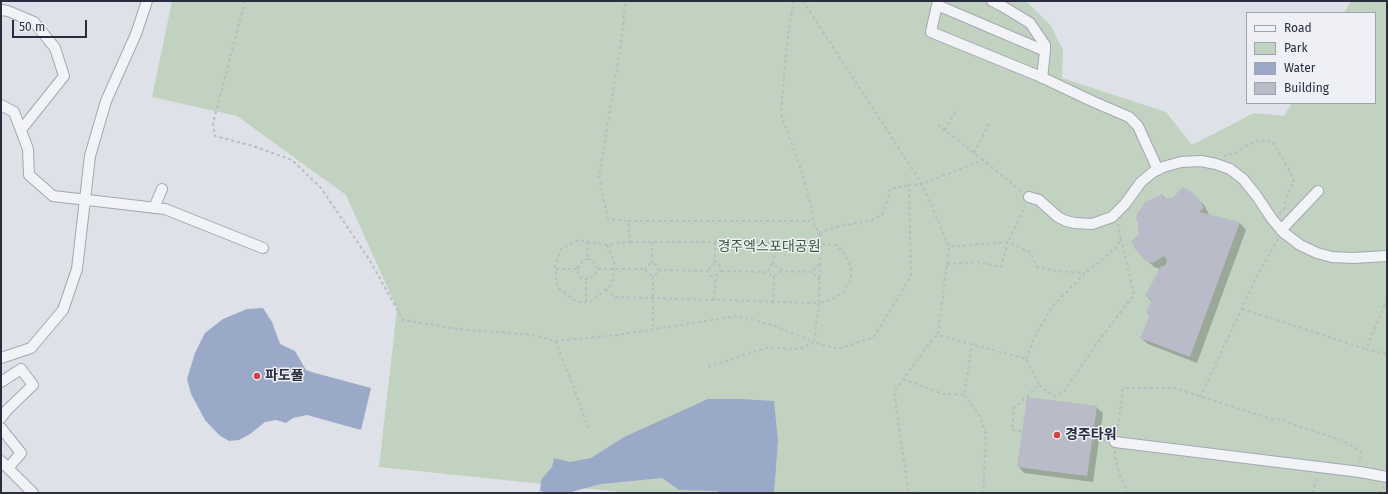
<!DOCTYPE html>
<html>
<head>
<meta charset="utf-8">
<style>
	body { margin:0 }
	#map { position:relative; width:1388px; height:494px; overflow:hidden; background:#dfe1e8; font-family:"Fira Sans",sans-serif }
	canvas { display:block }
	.frame { position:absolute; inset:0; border:2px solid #282d3f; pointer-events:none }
	.legend { position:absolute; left:1246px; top:12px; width:130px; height:92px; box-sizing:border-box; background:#eef0f6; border:1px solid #9fa2ad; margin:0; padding:5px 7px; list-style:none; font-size:12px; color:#282d3f }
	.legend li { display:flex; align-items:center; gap:8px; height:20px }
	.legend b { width:20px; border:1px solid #9fa2ad }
	.scale { position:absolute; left:12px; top:20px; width:75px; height:18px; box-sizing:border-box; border:2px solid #282d3f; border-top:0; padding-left:5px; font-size:12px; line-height:14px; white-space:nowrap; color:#282d3f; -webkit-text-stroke:3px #eef0f6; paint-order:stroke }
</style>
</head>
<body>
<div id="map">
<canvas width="1388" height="494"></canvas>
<div class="frame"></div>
<ul class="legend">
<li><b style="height:5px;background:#f1f3f6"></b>Road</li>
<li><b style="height:11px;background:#c2d2c0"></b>Park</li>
<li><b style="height:11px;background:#9aa9c8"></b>Water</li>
<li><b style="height:11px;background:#b9bcc8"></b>Building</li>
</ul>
<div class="scale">50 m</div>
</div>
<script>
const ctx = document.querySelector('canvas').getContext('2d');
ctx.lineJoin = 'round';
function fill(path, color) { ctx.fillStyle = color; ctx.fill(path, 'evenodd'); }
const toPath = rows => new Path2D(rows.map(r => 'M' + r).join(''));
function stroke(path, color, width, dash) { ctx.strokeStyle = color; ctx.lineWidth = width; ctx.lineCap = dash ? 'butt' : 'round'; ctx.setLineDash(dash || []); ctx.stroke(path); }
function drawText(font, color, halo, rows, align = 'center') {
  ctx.font = font + ' "Fira Sans","Noto Sans KR",sans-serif'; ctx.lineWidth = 3; ctx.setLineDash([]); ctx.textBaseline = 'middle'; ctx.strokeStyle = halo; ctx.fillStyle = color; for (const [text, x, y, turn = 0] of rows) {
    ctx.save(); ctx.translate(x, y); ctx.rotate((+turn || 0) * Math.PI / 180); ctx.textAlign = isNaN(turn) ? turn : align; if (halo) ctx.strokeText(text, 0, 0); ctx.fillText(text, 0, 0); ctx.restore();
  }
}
fill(toPath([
	[172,1,1026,1,1051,26,1063,50,1062,78,1166,112,1192,145,1254,113,1284,116,1292,103,1375,103,1375,13,1344,13,1351,1,1387,1,1387,493,629,493,379,467,397,309,346,195,237,116,152,97]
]), '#c2d2c0');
fill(toPath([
	[263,308,272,322,280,344,295,351,306,370,315,373,371,388,361,430,307,415,293,418,286,423,276,420,265,422,250,434,239,440,229,441,219,435,205,420,191,394,187,379,195,353,205,333,223,319,247,309],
	[708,399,741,399,774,401,778,441,774,493,718,493,717,491,679,490,662,478,601,484,568,493,548,493,540,491,541,480,552,467,554,458,570,462,591,458,624,437]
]), '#9aa9c8');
fill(toPath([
	[1191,193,1204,205,1210,216,1240,223,1246,230,1197,363,1148,344,1141,338,1150,316,1147,313,1152,302,1146,296,1160,269,1154,267,1136,249,1162,195,1166,199,1174,199],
	[1167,264,1166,269,1162,268],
	[1096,407,1103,413,1093,482,1024,473,1018,466]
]), '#0003');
fill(toPath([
	[1182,187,1192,192,1198,198,1204,208,1199,212,1240,222,1190,357,1140,338,1150,315,1146,313,1152,300,1145,296,1161,266,1165,268,1167,260,1164,256,1153,263,1146,261,1135,249,1131,241,1140,234,1138,232,1138,222,1136,220,1137,214,1145,202,1162,194,1163,198,1173,198],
	[1027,397,1097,406,1087,476,1017,467]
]), '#b9bcc8');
const minor = toPath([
	[992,1,1002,6,1030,23,1045,45,1045,51],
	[1,10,8,11,34,22,55,48,64,76,21,130],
	[1042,78,1045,51,937,5,931,32,1039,76,1094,102,1129,117,1138,126,1158,170],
	[1,105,14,112,28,149,29,175,53,196,165,209,263,248],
	[1029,197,1039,200,1058,217,1066,221,1075,223,1092,224,1112,217,1125,204,1141,182,1153,172,1163,167,1181,162,1201,161,1216,164,1230,169,1243,179,1256,195,1272,219,1283,232,1300,245,1317,253,1332,257,1353,258,1387,256],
	[154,208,162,189],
	[1281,230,1318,191],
	[1,358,31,348,63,310,77,269,90,156,106,101,136,34,147,1],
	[1,382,21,369,33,385,7,410,1,418],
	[1,428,21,453,8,468],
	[1115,442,1360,472,1387,477],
	[1,461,33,493]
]);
stroke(minor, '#a4a7b2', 12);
stroke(toPath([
	[245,1,213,123,215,136,253,146,292,160,321,188,369,259,403,320,458,329,532,335,556,341,617,335,737,316,772,325,814,342],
	[803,1,922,184,983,160,1021,191],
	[938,125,983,160],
	[945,130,956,110],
	[974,153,990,122],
	[1224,157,1226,155,1236,153,1245,146,1260,140,1273,142,1290,172,1294,183,1290,188,1286,199,1284,209,1279,213],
	[628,221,813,221,813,214,801,169,781,114,786,53,793,1],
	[819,233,839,226,869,221,882,215,888,199,890,189,909,185],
	[587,242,588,259],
	[630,242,743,242,799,243,821,244,836,245,844,253,851,268,851,279,843,292,831,300,819,303,820,264,821,244,821,238,813,221],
	[607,245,614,260,614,273,610,286,606,289,590,302,577,302,557,287,555,266,561,249,578,240,607,245,630,242,628,221,608,219,599,176,622,37,625,1],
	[588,259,592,260,598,269,594,276,588,279,582,279,579,276,577,269,583,260,588,259],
	[652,263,652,242],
	[715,263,715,243],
	[773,264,775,243],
	[947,264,977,262,1001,267,1008,242,1030,252,1037,267,1057,271,1085,273],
	[556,269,577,269],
	[598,269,645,269,648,274,653,276,657,274,658,270,656,265,652,263,648,265,645,269],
	[658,270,707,271,711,276,718,275,721,271,719,265,715,263,707,271],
	[721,271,768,272],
	[782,271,774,276,771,276,768,272,770,266,773,264,778,267,782,271,813,272],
	[653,276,653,330],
	[820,279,816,278,813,272,815,267,820,264],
	[606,289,615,297,819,303,814,342,838,349,874,337,911,276,909,185,922,184,949,247],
	[1387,299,1366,349,1387,354],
	[714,300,716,275],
	[586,302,586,279],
	[773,303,774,276],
	[1242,309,1366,349],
	[556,341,559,351,574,388,589,430],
	[1026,359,1036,334,1052,307,1084,274,1116,248,1121,239,1118,224],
	[708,367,765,348,800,349,813,342],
	[903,379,943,394,964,395,972,344],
	[1039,385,1054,396,1063,393,1100,339,1134,295,1121,239],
	[964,395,980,416,986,435,983,493],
	[1200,397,1259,272,1278,239],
	[1021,431,1012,430,1014,408,1039,385,1026,359,938,335,949,247,1008,242,1025,206],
	[1117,433,1123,388,1175,388,1271,419,1283,420,1292,424,1344,441,1361,451,1359,463],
	[1092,439,1106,441],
	[1115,451,1115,458,1120,476,1128,493],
	[915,493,908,489,894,392,932,340,938,335],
	[1312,493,1318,476],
	[1379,493,1384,486]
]), '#b9bcc3', 2, [3, 3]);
stroke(minor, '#f1f3f6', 10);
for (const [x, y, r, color] of [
	[257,376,4,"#ce4344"],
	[1057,435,4,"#ce4344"]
]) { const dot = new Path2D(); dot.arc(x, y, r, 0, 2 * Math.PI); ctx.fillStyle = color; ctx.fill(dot); stroke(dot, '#eef0f6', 1.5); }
drawText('14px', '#375b35', '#eef0f6', [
	["경주엑스포대공원",769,247]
]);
drawText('bold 14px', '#282d3f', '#eef0f6', [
	["파도풀",265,376],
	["경주타워",1065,435]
], 'left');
</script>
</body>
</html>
